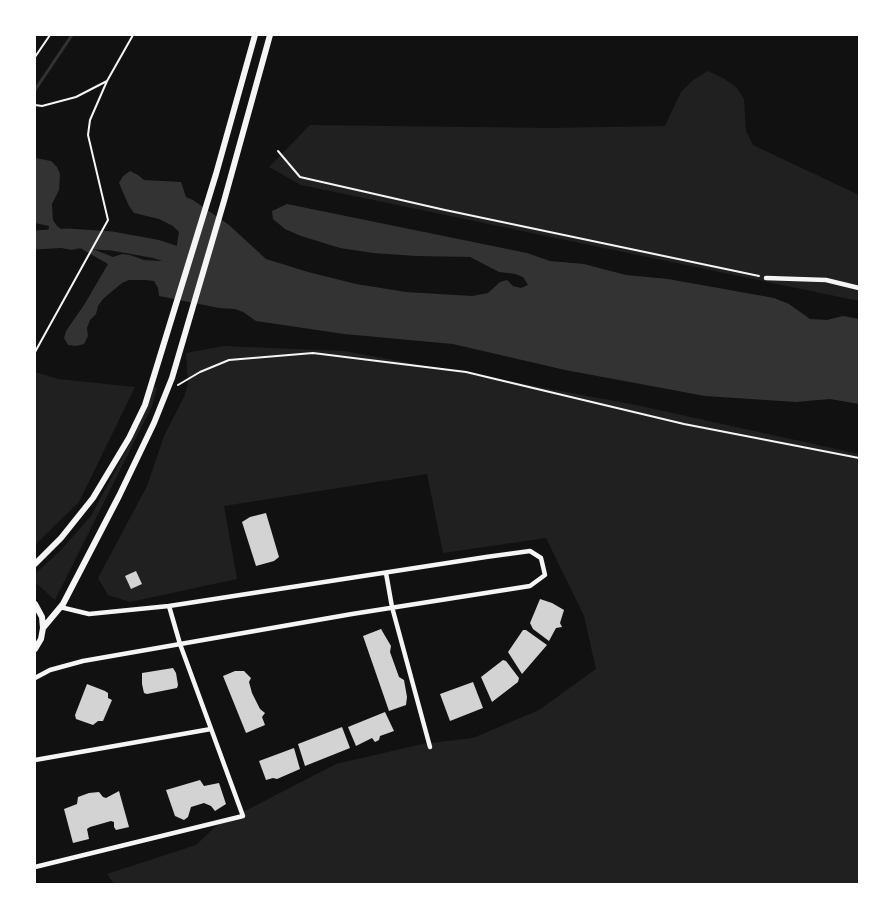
<!DOCTYPE html>
<html>
<head>
<meta charset="utf-8">
<style>
	body { margin:0 }
	#map { position:relative; width:894px; height:919px; overflow:hidden; background:#111; font-family:"Public Sans",sans-serif }
	canvas { display:block }
	.frame { position:absolute; inset:0; border:36px solid #fff; pointer-events:none }
</style>
</head>
<body>
<div id="map">
<canvas width="894" height="919"></canvas>
<div class="frame"></div>
</div>
<script>
const ctx = document.querySelector('canvas').getContext('2d');
ctx.lineJoin = 'round';
function fill(path, color) { ctx.fillStyle = color; ctx.fill(path, 'evenodd'); }
const toPath = rows => new Path2D(rows.map(r => 'M' + r).join(''));
function stroke(path, color, width, dash) { ctx.strokeStyle = color; ctx.lineWidth = width; ctx.lineCap = dash ? 'butt' : 'round'; ctx.setLineDash(dash || []); ctx.stroke(path); }
fill(toPath([
	[708,71,723,78,736,87,744,99,746,131,753,145,859,195,859,301,301,185,269,167,310,125,551,128,665,126,681,92,693,80],
	[224,346,345,351,636,405,859,454,859,884,114,884,107,874,196,845,216,826,336,764,422,744,473,738,539,710,596,669,584,616,546,538,443,553,427,474,224,506,237,579,130,602,108,595,98,578,147,486,164,436,184,397,188,384,186,353],
	[35,372,58,379,135,387,79,502,35,545],
	[152,387,157,388,152,406,55,600,35,582,35,574,61,550,91,516,129,445,145,408]
]), '#202020');
fill(toPath([
	[35,158,51,161,57,167,60,174,59,190,52,204,53,220,57,226,80,244,113,257,122,254,130,255,144,260,160,261,168,260,175,257,179,232,173,226,159,219,134,213,129,206,119,183,123,176,130,171,138,175,144,180,181,182,186,197,193,200,229,225,266,259,308,272,356,284,406,292,472,296,488,293,500,282,507,280,513,286,521,288,528,285,523,277,515,274,499,272,470,257,416,256,373,253,340,248,301,236,285,229,273,219,272,211,287,204,527,253,550,261,584,264,626,275,668,279,774,298,789,304,810,319,827,320,843,316,859,319,859,404,830,399,796,402,705,396,565,370,453,344,344,334,256,321,243,312,235,309,219,308,159,296,158,288,154,281,146,280,129,280,122,283,103,299,98,306,96,314,90,320,87,328,88,336,84,344,76,346,68,345,64,338,66,331,84,305,108,264,80,248,72,250,56,247,48,233,49,226,35,223]
]), '#333');
stroke(toPath([
	[35,90,72,35]
]), '#333', 3);
stroke(toPath([
	[35,240,67,238,112,241,156,249,199,263]
]), '#333', 19);
fill(toPath([
	[266,513,279,557,274,561,256,566,242,522,250,517],
	[136,571,142,584,131,589,125,576],
	[540,599,552,603,564,610,560,623,562,627,556,628,549,641,533,629,530,623],
	[381,629,391,646,390,652,399,677,404,680,407,697,406,705,389,711,363,636],
	[523,630,526,630,547,645,522,674,508,652],
	[503,660,506,661,519,678,518,682,492,702,481,677],
	[173,668,176,673,178,685,177,688,147,694,144,693,142,684,142,673],
	[235,671,244,671,251,678,249,682,252,693,260,709,265,713,262,717,265,725,246,733,223,676],
	[473,682,483,708,450,721,440,694],
	[87,684,105,691,108,693,108,698,112,700,103,721,98,721,93,725,76,719,75,715],
	[385,712,394,731,380,736,379,740,375,742,372,738,356,746,348,727],
	[342,727,350,748,305,766,298,744],
	[294,748,300,769,277,779,273,778,266,780,259,761],
	[200,780,204,786,219,783,226,804,215,811,211,806,204,803,191,807,188,817,184,820,175,816,166,790],
	[119,791,129,827,116,830,114,827,114,822,111,821,90,827,87,829,89,839,73,843,64,809,77,804,78,797,89,793,99,792,103,797,106,798]
]), '#d3d3d3');
stroke(toPath([
	[35,57,50,35],
	[35,105,42,106,76,97,107,81,133,35],
	[278,151,300,177,445,210,759,276],
	[35,352,108,220,88,135,90,120,107,81],
	[178,385,200,372,229,360,313,353,466,372,684,424,859,458]
]), '#f5f5f5', 2);
stroke(toPath([
	[766,278,826,280,859,288],
	[386,573,392,607,430,747],
	[35,678,50,670,83,661,352,614,530,586,545,575,541,558,530,551,486,557,169,606,89,614,60,607],
	[35,760,211,729],
	[35,867,243,816,180,644,169,606]
]), '#f5f5f5', 4.5);
stroke(toPath([
	[35,564,61,538,93,498,129,438,145,405,216,174,255,35],
	[35,604,42,617,43,628,41,639,35,649],
	[43,628,63,604,119,496,154,423,172,378,224,201,270,35]
]), '#f5f5f5', 6);
</script>
</body>
</html>
